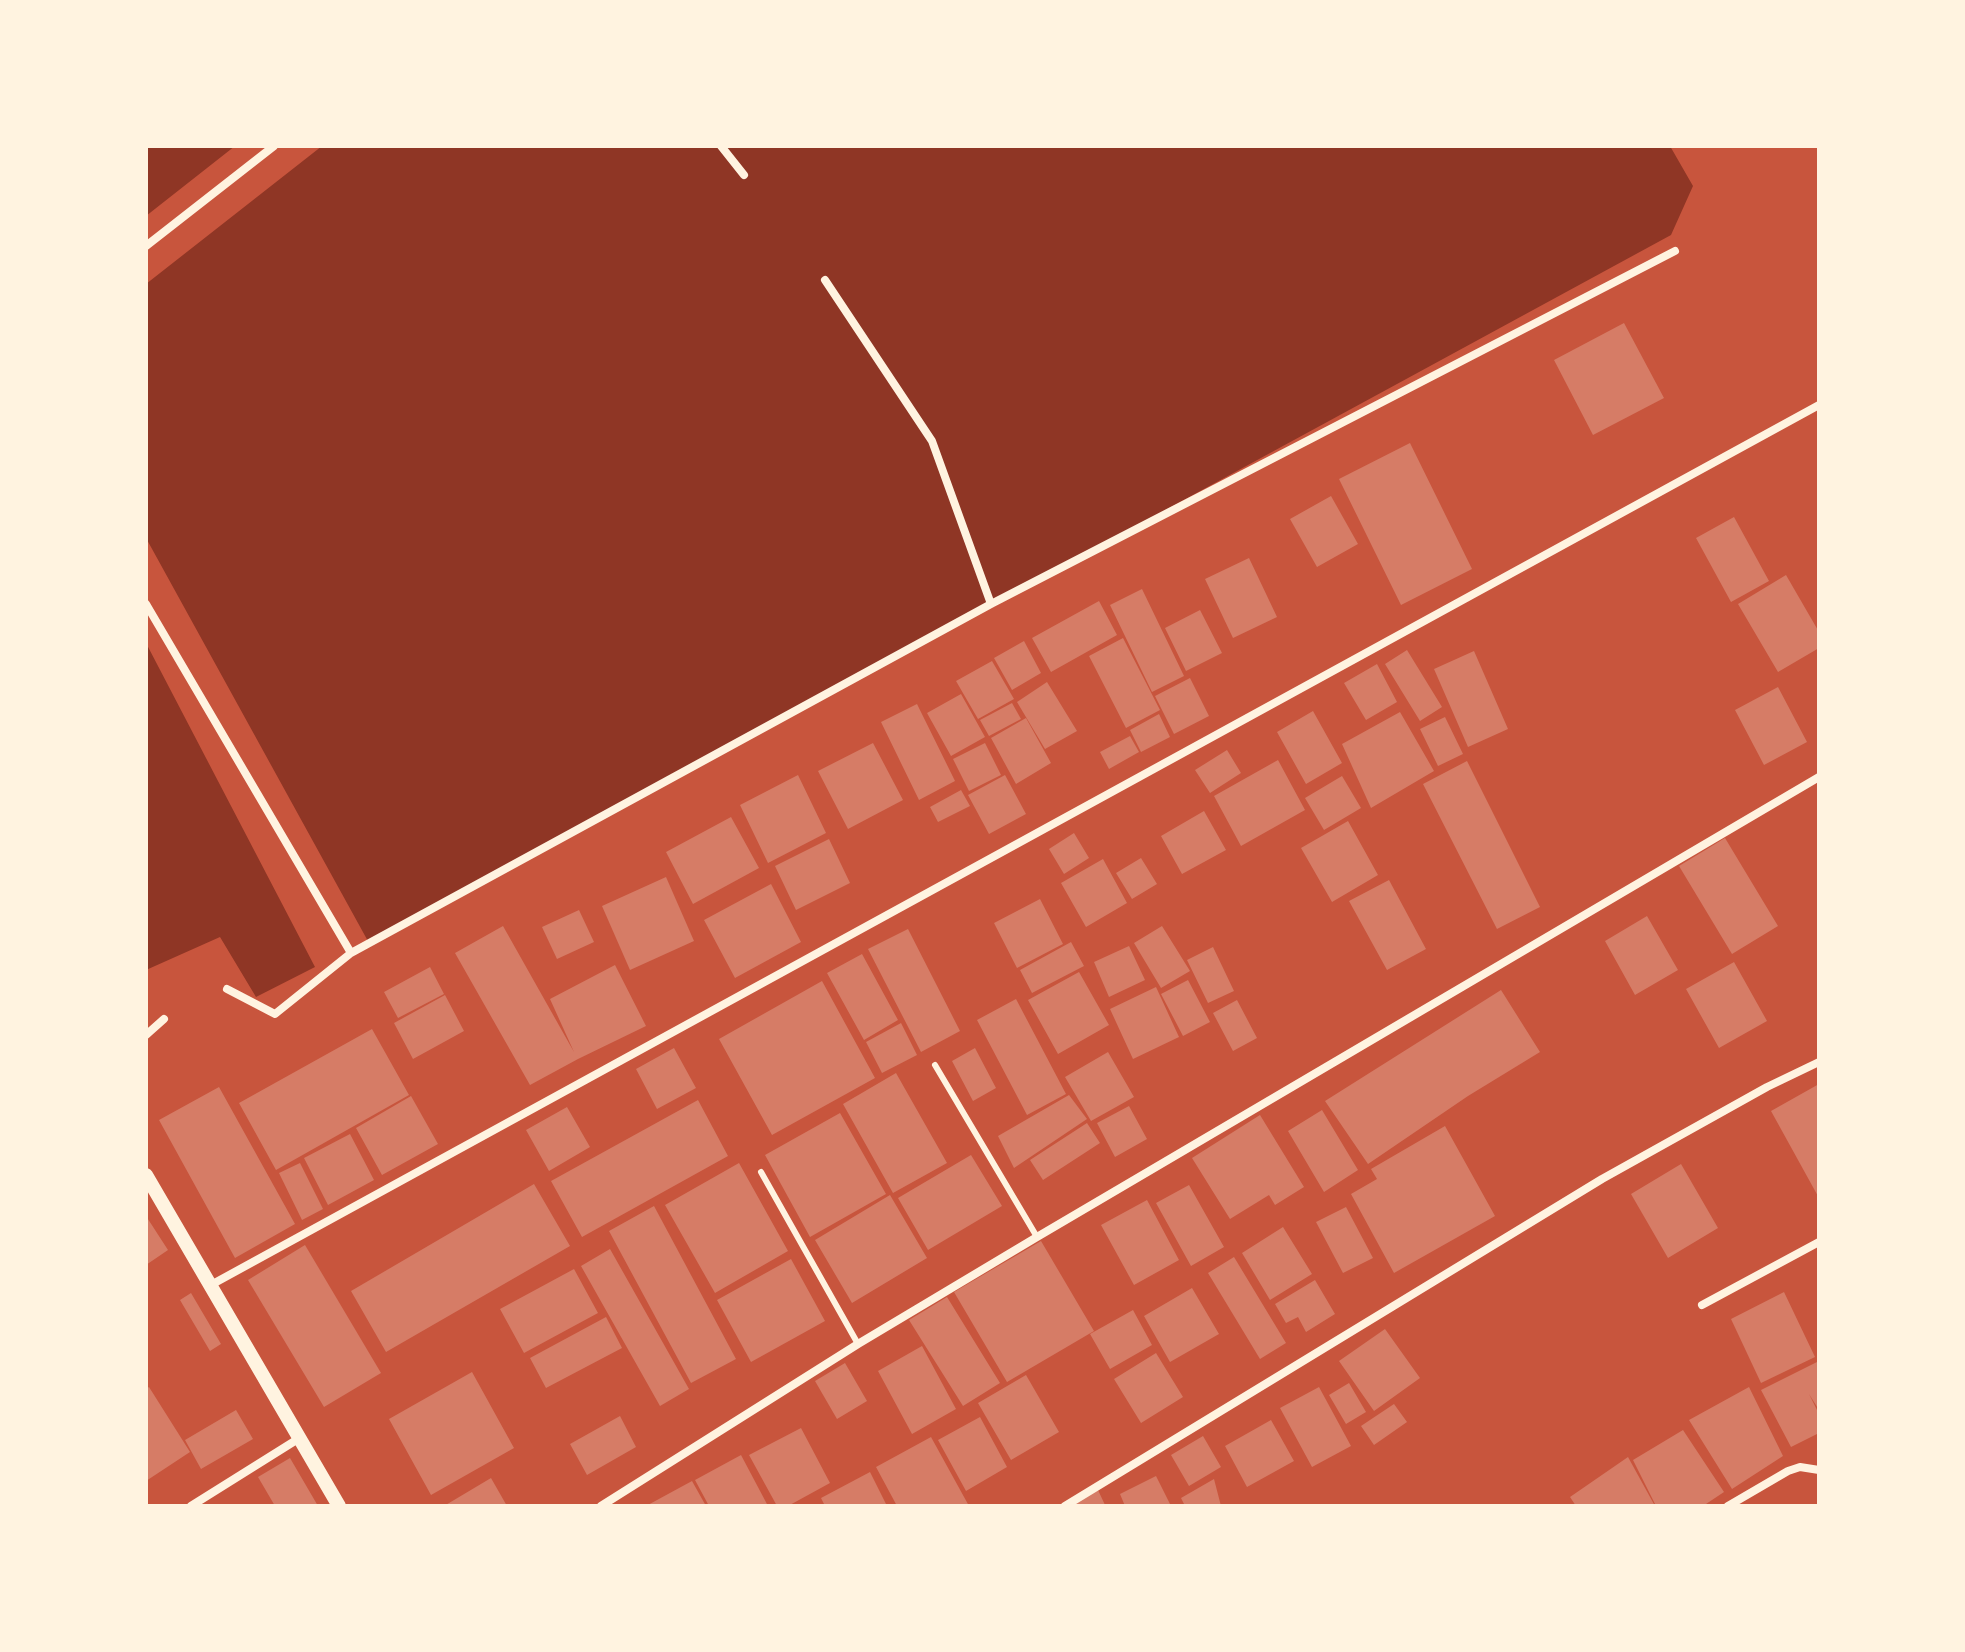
<!DOCTYPE html>
<html>
<head>
<meta charset="utf-8">
<style>
	body { margin:0 }
	#map { position:relative; width:1965px; height:1652px; overflow:hidden; background:#c8553d; font-family:Roboto,sans-serif }
	canvas { display:block }
	.frame { position:absolute; inset:0; border:148px solid #fff3e0; pointer-events:none }
</style>
</head>
<body>
<div id="map">
<canvas width="1965" height="1652"></canvas>
<div class="frame"></div>
</div>
<script>
const ctx = document.querySelector('canvas').getContext('2d');
ctx.lineJoin = 'round';
function fill(path, color) { ctx.fillStyle = color; ctx.fill(path, 'evenodd'); }
const toPath = rows => new Path2D(rows.map(r => 'M' + r).join(''));
function stroke(path, color, width, dash) { ctx.strokeStyle = color; ctx.lineWidth = width; ctx.lineCap = dash ? 'butt' : 'round'; ctx.setLineDash(dash || []); ctx.stroke(path); }
fill(toPath([
	[146,146,235,146,146,216],
	[322,146,1670,146,1693,186,1671,235,369,943,146,538,146,284],
	[146,643,315,967,256,997,220,937,146,970]
]), '#8f3625');
fill(toPath([
	[1624,323,1664,398,1593,435,1554,360],
	[1410,443,1472,569,1401,605,1339,479],
	[1331,496,1358,544,1317,567,1290,519],
	[1734,517,1769,581,1731,602,1696,538],
	[1249,558,1277,617,1233,638,1205,579],
	[1786,575,1819,632,1819,648,1778,672,1738,604],
	[1142,589,1184,676,1152,692,1110,605],
	[1099,601,1117,635,1051,672,1032,638],
	[1200,610,1222,653,1186,671,1165,628],
	[1123,638,1160,710,1126,728,1089,656],
	[1024,641,1041,673,1012,690,994,658],
	[1407,650,1442,707,1420,721,1385,664],
	[1474,651,1508,729,1468,747,1434,669],
	[992,661,1014,699,978,719,956,681],
	[1377,664,1397,702,1366,720,1344,683],
	[1190,678,1209,716,1174,734,1155,696],
	[1047,682,1077,731,1045,749,1017,702],
	[1778,687,1807,742,1764,765,1735,710],
	[961,694,985,737,951,756,927,713],
	[1012,703,1021,719,989,736,980,720],
	[917,704,955,781,919,800,881,722],
	[1313,711,1342,763,1306,784,1277,732],
	[1400,712,1434,771,1371,808,1342,744],
	[1159,714,1170,737,1141,752,1130,730],
	[1445,717,1463,754,1438,766,1420,729],
	[1026,718,1051,763,1016,784,991,738],
	[1130,736,1139,752,1109,769,1100,752],
	[873,743,903,800,848,829,818,771],
	[985,743,1001,775,969,791,953,759],
	[1227,750,1241,773,1210,793,1195,770],
	[1278,760,1305,810,1241,846,1214,796],
	[1467,761,1540,907,1497,929,1423,784],
	[798,775,826,833,768,863,740,805],
	[1005,775,1026,814,989,834,968,795],
	[1342,776,1361,808,1324,830,1305,798],
	[961,790,970,806,938,822,930,807],
	[1204,811,1226,850,1182,874,1161,836],
	[731,817,759,868,693,904,666,852],
	[1348,821,1378,875,1332,902,1301,848],
	[1074,833,1089,858,1064,874,1049,849],
	[1725,838,1778,926,1732,954,1679,866],
	[829,839,850,883,796,910,775,866],
	[1141,858,1157,884,1132,899,1116,873],
	[1103,859,1127,903,1086,927,1061,883],
	[666,877,694,941,630,970,602,906],
	[1389,880,1426,949,1387,970,1349,901],
	[771,884,801,942,735,978,704,920],
	[1040,899,1063,944,1017,968,994,923],
	[579,910,594,942,557,959,542,927],
	[1647,916,1678,970,1635,995,1605,941],
	[503,926,574,1052,550,999,615,965,646,1026,578,1059,530,1085,455,953],
	[1162,926,1190,971,1161,988,1134,943],
	[908,929,960,1031,921,1052,868,949],
	[1071,942,1084,966,1032,993,1020,970],
	[1129,946,1145,980,1109,997,1094,962],
	[1213,947,1234,991,1208,1003,1187,960],
	[862,954,898,1020,864,1040,827,973],
	[1734,962,1767,1021,1719,1048,1686,989],
	[430,967,444,994,398,1018,384,992],
	[1079,972,1109,1025,1058,1054,1028,1000],
	[1188,980,1210,1022,1183,1036,1161,994],
	[822,981,875,1078,772,1135,719,1039],
	[1156,987,1179,1037,1133,1059,1110,1009],
	[1501,990,1540,1052,1468,1096,1368,1164,1325,1101],
	[445,995,464,1031,413,1059,394,1023],
	[1016,999,1066,1094,1027,1115,977,1020],
	[1237,1000,1257,1038,1233,1051,1213,1013],
	[901,1023,917,1055,882,1073,866,1042],
	[372,1029,409,1095,276,1170,239,1103],
	[674,1048,696,1088,657,1109,636,1069],
	[975,1048,996,1088,973,1101,952,1061],
	[1108,1052,1134,1097,1091,1121,1065,1077],
	[896,1073,947,1163,893,1193,843,1104],
	[1819,1084,1819,1198,1771,1111],
	[219,1087,295,1224,235,1258,159,1120],
	[1069,1095,1087,1119,1014,1168,998,1136],
	[411,1096,438,1144,382,1175,356,1128],
	[698,1100,728,1156,582,1237,551,1181],
	[1129,1106,1147,1139,1115,1157,1097,1123],
	[567,1107,590,1147,549,1171,526,1130],
	[1322,1110,1358,1170,1324,1192,1288,1131],
	[840,1113,886,1194,810,1237,765,1155],
	[1260,1115,1304,1187,1275,1205,1269,1195,1230,1219,1192,1158],
	[1087,1123,1100,1143,1043,1180,1030,1160],
	[1445,1126,1495,1216,1394,1273,1351,1194,1377,1179,1371,1169],
	[350,1134,374,1180,328,1205,304,1158],
	[971,1155,1002,1206,928,1250,898,1198],
	[300,1163,323,1209,302,1220,279,1173],
	[739,1163,788,1251,715,1293,665,1205],
	[1681,1164,1718,1228,1668,1258,1631,1194],
	[534,1184,570,1246,386,1352,351,1291],
	[1189,1185,1224,1247,1191,1266,1156,1203],
	[890,1195,927,1258,852,1303,815,1240],
	[1147,1200,1179,1260,1134,1285,1101,1225],
	[654,1206,736,1359,691,1383,609,1231],
	[1346,1207,1373,1258,1343,1273,1316,1222],
	[146,1216,168,1250,146,1265],
	[1283,1227,1312,1274,1270,1300,1242,1253],
	[1041,1241,1094,1331,1007,1382,954,1292],
	[305,1245,381,1373,324,1407,248,1280],
	[610,1249,689,1389,660,1406,581,1266],
	[1234,1257,1286,1343,1260,1359,1208,1273],
	[791,1259,825,1321,751,1362,717,1300],
	[574,1269,598,1313,524,1353,500,1309],
	[1315,1280,1335,1314,1306,1332,1298,1317,1286,1323,1275,1304],
	[1192,1288,1219,1334,1170,1362,1144,1316],
	[1784,1292,1815,1357,1761,1383,1731,1319],
	[191,1293,221,1344,210,1351,180,1300],
	[947,1297,1000,1383,963,1406,909,1320],
	[1133,1310,1152,1345,1110,1369,1090,1334],
	[606,1317,622,1348,546,1388,530,1358],
	[1385,1329,1420,1378,1374,1411,1339,1361],
	[922,1346,956,1409,912,1434,878,1371],
	[1156,1353,1183,1397,1141,1423,1114,1379],
	[1819,1361,1819,1410,1809,1394,1819,1414,1819,1433,1791,1447,1761,1390],
	[845,1363,867,1401,837,1419,815,1381],
	[472,1372,514,1448,431,1495,389,1419],
	[1026,1375,1059,1432,1011,1460,978,1403],
	[1349,1383,1366,1412,1346,1424,1329,1395],
	[149,1387,190,1452,146,1481,146,1389],
	[1319,1387,1351,1446,1312,1467,1280,1408],
	[1749,1387,1783,1456,1732,1489,1689,1420],
	[1394,1404,1407,1422,1374,1445,1361,1426],
	[236,1410,253,1439,201,1469,185,1440],
	[620,1416,636,1447,587,1475,570,1444],
	[980,1417,1007,1467,966,1491,938,1440],
	[1271,1420,1294,1461,1247,1487,1225,1446],
	[801,1428,830,1483,788,1506,777,1506,749,1455],
	[1683,1430,1724,1492,1703,1506,1656,1506,1633,1460],
	[1203,1436,1221,1467,1189,1486,1171,1455],
	[931,1437,969,1506,897,1506,876,1467],
	[741,1455,768,1506,709,1506,695,1480],
	[1628,1457,1655,1506,1576,1506,1570,1497],
	[290,1458,318,1506,275,1506,258,1477],
	[870,1472,887,1506,825,1506,821,1498],
	[1156,1476,1171,1506,1125,1506,1120,1494],
	[491,1478,507,1506,444,1506],
	[1214,1479,1221,1506,1185,1506,1181,1498],
	[692,1481,706,1506,646,1506],
	[1098,1490,1105,1505,1066,1506]
]), '#d67c66');
stroke(toPath([
	[935,1065,1037,1237],
	[761,1172,858,1344]
]), '#fff3e0', 6);
stroke(toPath([
	[721,146,744,175],
	[146,246,274,146],
	[825,280,932,441,991,604],
	[146,604,351,953,991,604,1675,251],
	[227,989,275,1014,351,953],
	[146,1035,164,1019],
	[209,1286,1819,405],
	[1702,1305,1819,1242],
	[191,1506,298,1439],
	[601,1506,858,1344,1037,1237,1819,777],
	[1065,1506,1602,1179,1767,1087,1819,1062],
	[1728,1506,1788,1471,1800,1467,1819,1470]
]), '#fff3e0', 8);
stroke(toPath([
	[146,1175,339,1506]
]), '#fff3e0', 14);
</script>
</body>
</html>
